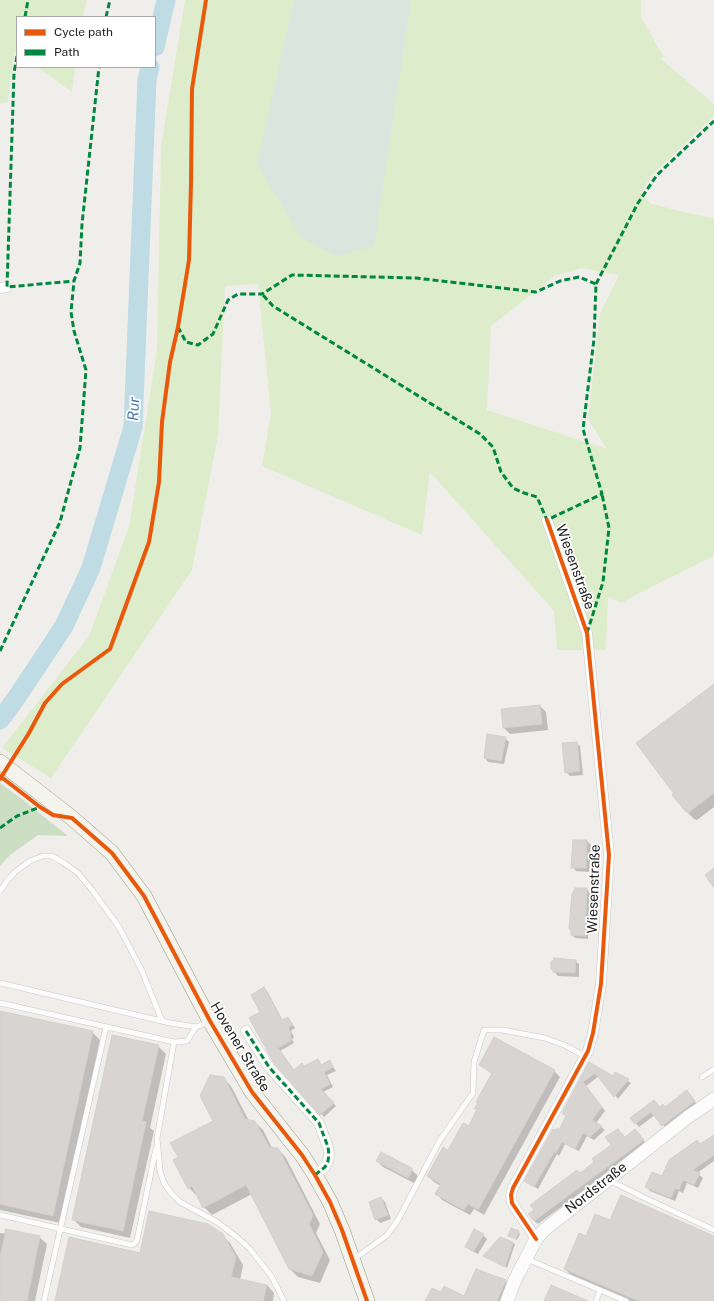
<!DOCTYPE html>
<html>
<head>
<meta charset="utf-8">
<style>
	body { margin:0 }
	#map { position:relative; width:714px; height:1301px; overflow:hidden; background:#f0eeeb; font-family:"Public Sans",sans-serif }
	canvas { display:block }
	.legend { position:absolute; left:16px; top:16px; width:140px; height:52px; box-sizing:border-box; background:#fff; border:1px solid #a7a7a7; margin:0; padding:5px 7px; list-style:none; font-size:12px; color:#222 }
	.legend li { display:flex; align-items:center; gap:8px; height:20px }
	.legend b { width:20px; border:1px solid #a7a7a7 }
</style>
</head>
<body>
<div id="map">
<canvas width="714" height="1301"></canvas>
<ul class="legend">
<li><b style="height:5px;background:#e8590c"></b>Cycle path</li>
<li><b style="height:5px;background:#00873e"></b>Path</li>
</ul>
</div>
<script>
const ctx = document.querySelector('canvas').getContext('2d');
ctx.lineJoin = 'round';
function fill(path, color) { ctx.fillStyle = color; ctx.fill(path, 'evenodd'); }
const toPath = rows => new Path2D(rows.map(r => 'M' + r).join(''));
function stroke(path, color, width, dash) { ctx.strokeStyle = color; ctx.lineWidth = width; ctx.lineCap = dash ? 'butt' : 'round'; ctx.setLineDash(dash || []); ctx.stroke(path); }
function drawText(font, color, halo, rows, align = 'center') {
  ctx.font = font + ' "Public Sans",sans-serif'; ctx.lineWidth = 3.5; ctx.setLineDash([]); ctx.textBaseline = 'middle'; ctx.strokeStyle = halo; ctx.fillStyle = color; for (const [text, x, y, turn = 0] of rows) {
    ctx.save(); ctx.translate(x, y); ctx.rotate((+turn || 0) * Math.PI / 180); ctx.textAlign = isNaN(turn) ? turn : align; if (halo) ctx.strokeText(text, 0, 0); ctx.fillText(text, 0, 0); ctx.restore();
  }
}
fill(toPath([
	[0,0,87,0,83,17,17,17,17,53,15,53,12,67,8,102,0,104],
	[185,0,641,0,641,17,663,56,661,59,714,104,714,116,652,175,641,193,651,204,706,217,714,218,714,556,663,581,621,603,608,597,606,650,557,650,554,611,430,472,422,535,262,466,271,413,258,284,225,286,218,435,192,570,51,778,2,748,89,636,129,527,157,350,161,147],
	[581,268,619,275,600,313,588,419,607,449,487,410,491,326,555,276],
	[37,67,75,67,72,92]
]), '#ddeccb');
fill(toPath([
	[0,783,23,800,68,836,38,835,10,855,0,866]
]), '#cbdec1');
fill(toPath([
	[294,0,411,0,374,246,337,256,302,238,257,164]
]), '#d9e6de');
fill(toPath([
	[714,685,714,807,697,820,694,819,686,811],
	[540,706,546,712,548,730,510,734,504,728,503,710],
	[505,738,509,742,504,764,488,762,485,758],
	[576,743,580,746,583,775,570,776,566,772],
	[574,841,587,841,591,845,589,872,576,871,573,867],
	[587,889,590,893,588,939,575,938,572,935,572,931,570,929],
	[575,961,579,964,579,977,558,976,552,969],
	[264,988,267,991,283,1021,288,1018,295,1028,291,1031,294,1037,292,1039,294,1043,280,1051,294,1071,302,1064,305,1067,318,1060,322,1066,329,1061,336,1071,327,1075,333,1087,323,1092,336,1106,324,1117,275,1062,262,1012],
	[0,1012,92,1032,100,1040,61,1223,0,1210],
	[158,1046,166,1054,150,1128,154,1131,130,1238,81,1227,73,1219],
	[590,1064,613,1077,615,1073,631,1083,618,1099,599,1076,586,1086,605,1111,596,1123,605,1130,594,1140,587,1136,579,1151,565,1144,559,1156,557,1154,538,1189,525,1181,560,1131],
	[481,1065,554,1071,560,1077,484,1215,474,1209,470,1215,442,1200,437,1194,441,1186,434,1182,428,1176,469,1127,477,1110,476,1109,492,1074],
	[223,1078,231,1086,249,1121,255,1122,263,1130,272,1148,278,1149,286,1158,320,1224,316,1233,330,1260,320,1283,298,1277,290,1269,252,1194,212,1215,204,1207,198,1195,197,1196,189,1188,179,1157,214,1121],
	[690,1095,698,1106,667,1129,655,1115,639,1127,631,1118,660,1108,665,1108],
	[639,1134,646,1144,538,1224,534,1221,530,1214,625,1138],
	[714,1136,714,1161,697,1173,703,1178,698,1188,687,1183,683,1193,679,1191,675,1201,650,1191,647,1187,662,1177,700,1145],
	[377,1161,411,1169,417,1175,417,1178,414,1183,383,1167],
	[381,1198,385,1202,391,1219,380,1223,376,1219],
	[610,1221,714,1237,714,1301,628,1301,573,1277,565,1269,586,1237],
	[474,1230,483,1235,487,1239,478,1254,470,1250,466,1247],
	[518,1232,520,1234,517,1240,509,1236],
	[0,1233,39,1237,47,1244,35,1301,0,1301],
	[222,1235,230,1243,243,1265,240,1280,267,1285,274,1293,273,1301,56,1301,141,1254],
	[501,1238,515,1244,507,1268,484,1256],
	[505,1281,509,1284,502,1301,427,1301,442,1294,464,1297]
]), '#0003');
stroke(toPath([
	[155,47,166,0],
	[0,720,17,697,64,626,91,568,133,427,147,80,150,67]
]), '#bfdbe3', 19);
const building = toPath([
	[714,684,714,793,688,813,687,811,686,812,672,795,674,794,636,743,714,684],
	[540,705,542,724,503,728,501,709,540,705],
	[487,734,506,737,501,761,484,758,487,734],
	[577,742,580,771,565,773,562,743,577,742],
	[573,840,587,840,586,868,571,868,573,840],
	[714,868,714,888,705,875,714,868],
	[575,888,587,888,585,936,571,935,571,929,569,929,572,893,573,893,575,888],
	[554,958,576,960,575,973,553,972,553,969,551,969,551,961,553,961,554,958],
	[264,987,282,1020,288,1017,293,1025,288,1027,291,1034,290,1035,292,1040,278,1048,294,1070,302,1063,304,1066,318,1059,321,1065,330,1060,333,1067,324,1072,330,1084,321,1089,334,1103,320,1115,274,1063,249,1018,260,1012,251,995,264,987],
	[0,1011,93,1031,53,1216,0,1204,0,1011],
	[112,1035,159,1045,142,1121,146,1122,123,1231,72,1220,112,1035],
	[494,1037,555,1070,478,1210,468,1204,464,1210,435,1194,441,1184,427,1176,443,1147,448,1150,463,1123,469,1126,477,1109,474,1109,478,1103,476,1102,492,1073,479,1065,494,1037],
	[589,1062,613,1076,615,1072,629,1079,614,1097,595,1073,583,1082,602,1107,592,1120,602,1126,590,1137,583,1133,575,1149,562,1142,556,1153,554,1152,534,1187,524,1181,553,1129,556,1130,557,1128,559,1130,566,1116,562,1113,589,1062],
	[210,1075,224,1077,245,1119,255,1121,269,1147,278,1148,313,1215,309,1224,323,1252,312,1276,289,1269,246,1185,203,1208,192,1186,188,1189,173,1160,178,1157,170,1143,213,1121,200,1096,210,1075],
	[687,1090,695,1101,662,1126,651,1112,635,1124,630,1118,654,1100,660,1107,663,1104,665,1107,687,1090],
	[618,1129,625,1137,635,1129,644,1140,534,1221,528,1214,534,1210,530,1205,577,1170,580,1173,594,1162,592,1159,611,1145,605,1137,618,1129],
	[714,1135,714,1155,693,1170,700,1173,694,1185,683,1180,679,1190,675,1188,671,1198,645,1187,652,1172,662,1176,669,1160,697,1140,700,1144,714,1135],
	[381,1152,412,1168,412,1171,408,1178,376,1161,381,1152],
	[621,1195,714,1236,714,1301,639,1301,564,1269,579,1233,586,1236,595,1214,610,1220,621,1195],
	[381,1197,388,1215,375,1220,369,1202,381,1197],
	[149,1211,208,1224,223,1234,236,1257,231,1277,267,1285,263,1301,55,1301,69,1237,140,1253,149,1211],
	[511,1228,519,1231,516,1239,508,1236,511,1228],
	[6,1229,40,1236,27,1301,0,1301,0,1258,6,1229],
	[474,1229,484,1234,474,1251,465,1247,474,1229],
	[500,1237,513,1242,505,1267,483,1256,500,1237],
	[476,1269,506,1280,497,1301,425,1301,432,1288,441,1292,444,1286,464,1296,476,1269],
	[551,1285,588,1301,544,1301,551,1285]
]);
fill(building, '#d7d4d2');
stroke(building, '#d3d0cc', 1);
const service = toPath([
	[0,891,7,881,15,872,30,861,43,856,52,856,64,863,78,873,92,890,119,927,142,971,162,1021],
	[0,983,170,1023,196,1027,209,1022],
	[0,1003,174,1042,187,1041,196,1027],
	[174,1042,157,1138,160,1171,164,1183,171,1193,180,1202,217,1222,238,1238,250,1249,272,1277,284,1301],
	[702,1077,714,1069],
	[609,1180,645,1198,714,1230],
	[0,1215,132,1245,134,1244,137,1240,156,1148],
	[527,1259,626,1301],
	[353,1260,387,1235,398,1220,440,1140,473,1093,474,1062,484,1030,502,1030,545,1038,564,1045,585,1056],
	[44,1301,106,1027],
	[596,1301,600,1290]
]);
const minor = toPath([
	[0,288,7,287],
	[246,1031,269,1067,319,1123,328,1147,329,1155,328,1161,325,1167,315,1175],
	[536,1239,512,1203,511,1195,513,1188,588,1051,593,1033,601,984,609,855,587,633,547,520]
]);
const tertiary = toPath([
	[507,1301,515,1280,536,1239,544,1230,688,1117,714,1099]
]);
const secondary = toPath([
	[0,762,72,818,112,853,144,896,210,1021,252,1092,302,1155,315,1175,330,1202,342,1230,367,1301]
]);
stroke(service, '#c9c8c7', 6);
stroke(minor, '#c9c8c7', 11);
stroke(tertiary, '#c9c8c7', 14);
stroke(secondary, '#999a82', 16);
stroke(service, '#fdfcfc', 5);
stroke(minor, '#fdfcfc', 10);
stroke(tertiary, '#fdfcfc', 13);
stroke(secondary, '#f4f4ed', 15);
stroke(toPath([
	[25,17,28,0],
	[106,17,110,0],
	[17,56,14,73,7,287,74,281],
	[596,284,638,203,657,175,714,121],
	[178,327,186,342,198,345,213,334,228,300,238,294,262,294,292,275,416,278,536,292,560,281,579,277,596,284,594,339,583,429,602,494,547,520,537,497,524,493,513,488,501,472,493,447,480,434,273,306,262,294],
	[587,633,603,582,609,528,602,494],
	[0,651,60,522,80,448,86,370,74,331,71,312,74,281,80,263,82,224,99,67],
	[0,828,17,816,40,807],
	[246,1031,269,1067,319,1123,328,1147,329,1155,328,1161,325,1167,315,1175]
]), '#00873e', 3, [6, 3]);
stroke(toPath([
	[0,776,40,807,53,815,72,818,112,853,144,896,210,1021,252,1092,302,1155,315,1175,330,1202,342,1230,367,1301],
	[0,779,29,733,45,703,62,684,110,649,149,542,159,482,162,422,170,362,178,327,189,260,191,183,192,89,206,0],
	[536,1239,512,1203,511,1195,513,1188,588,1051,593,1033,601,984,609,855,587,633,547,520]
]), '#e8590c', 4);
drawText('14px', '#222', '#fff', [
	["Wiesenstraße",575,567,70],
	["Wiesenstraße",594,889,-88],
	["Hovener Straße",240,1047,59],
	["Nordstraße",596,1188,-38]
]);
drawText('italic 15px', '#4a7aab', '#fff', [
	["Rur",134,409,-87]
]);
</script>
</body>
</html>
